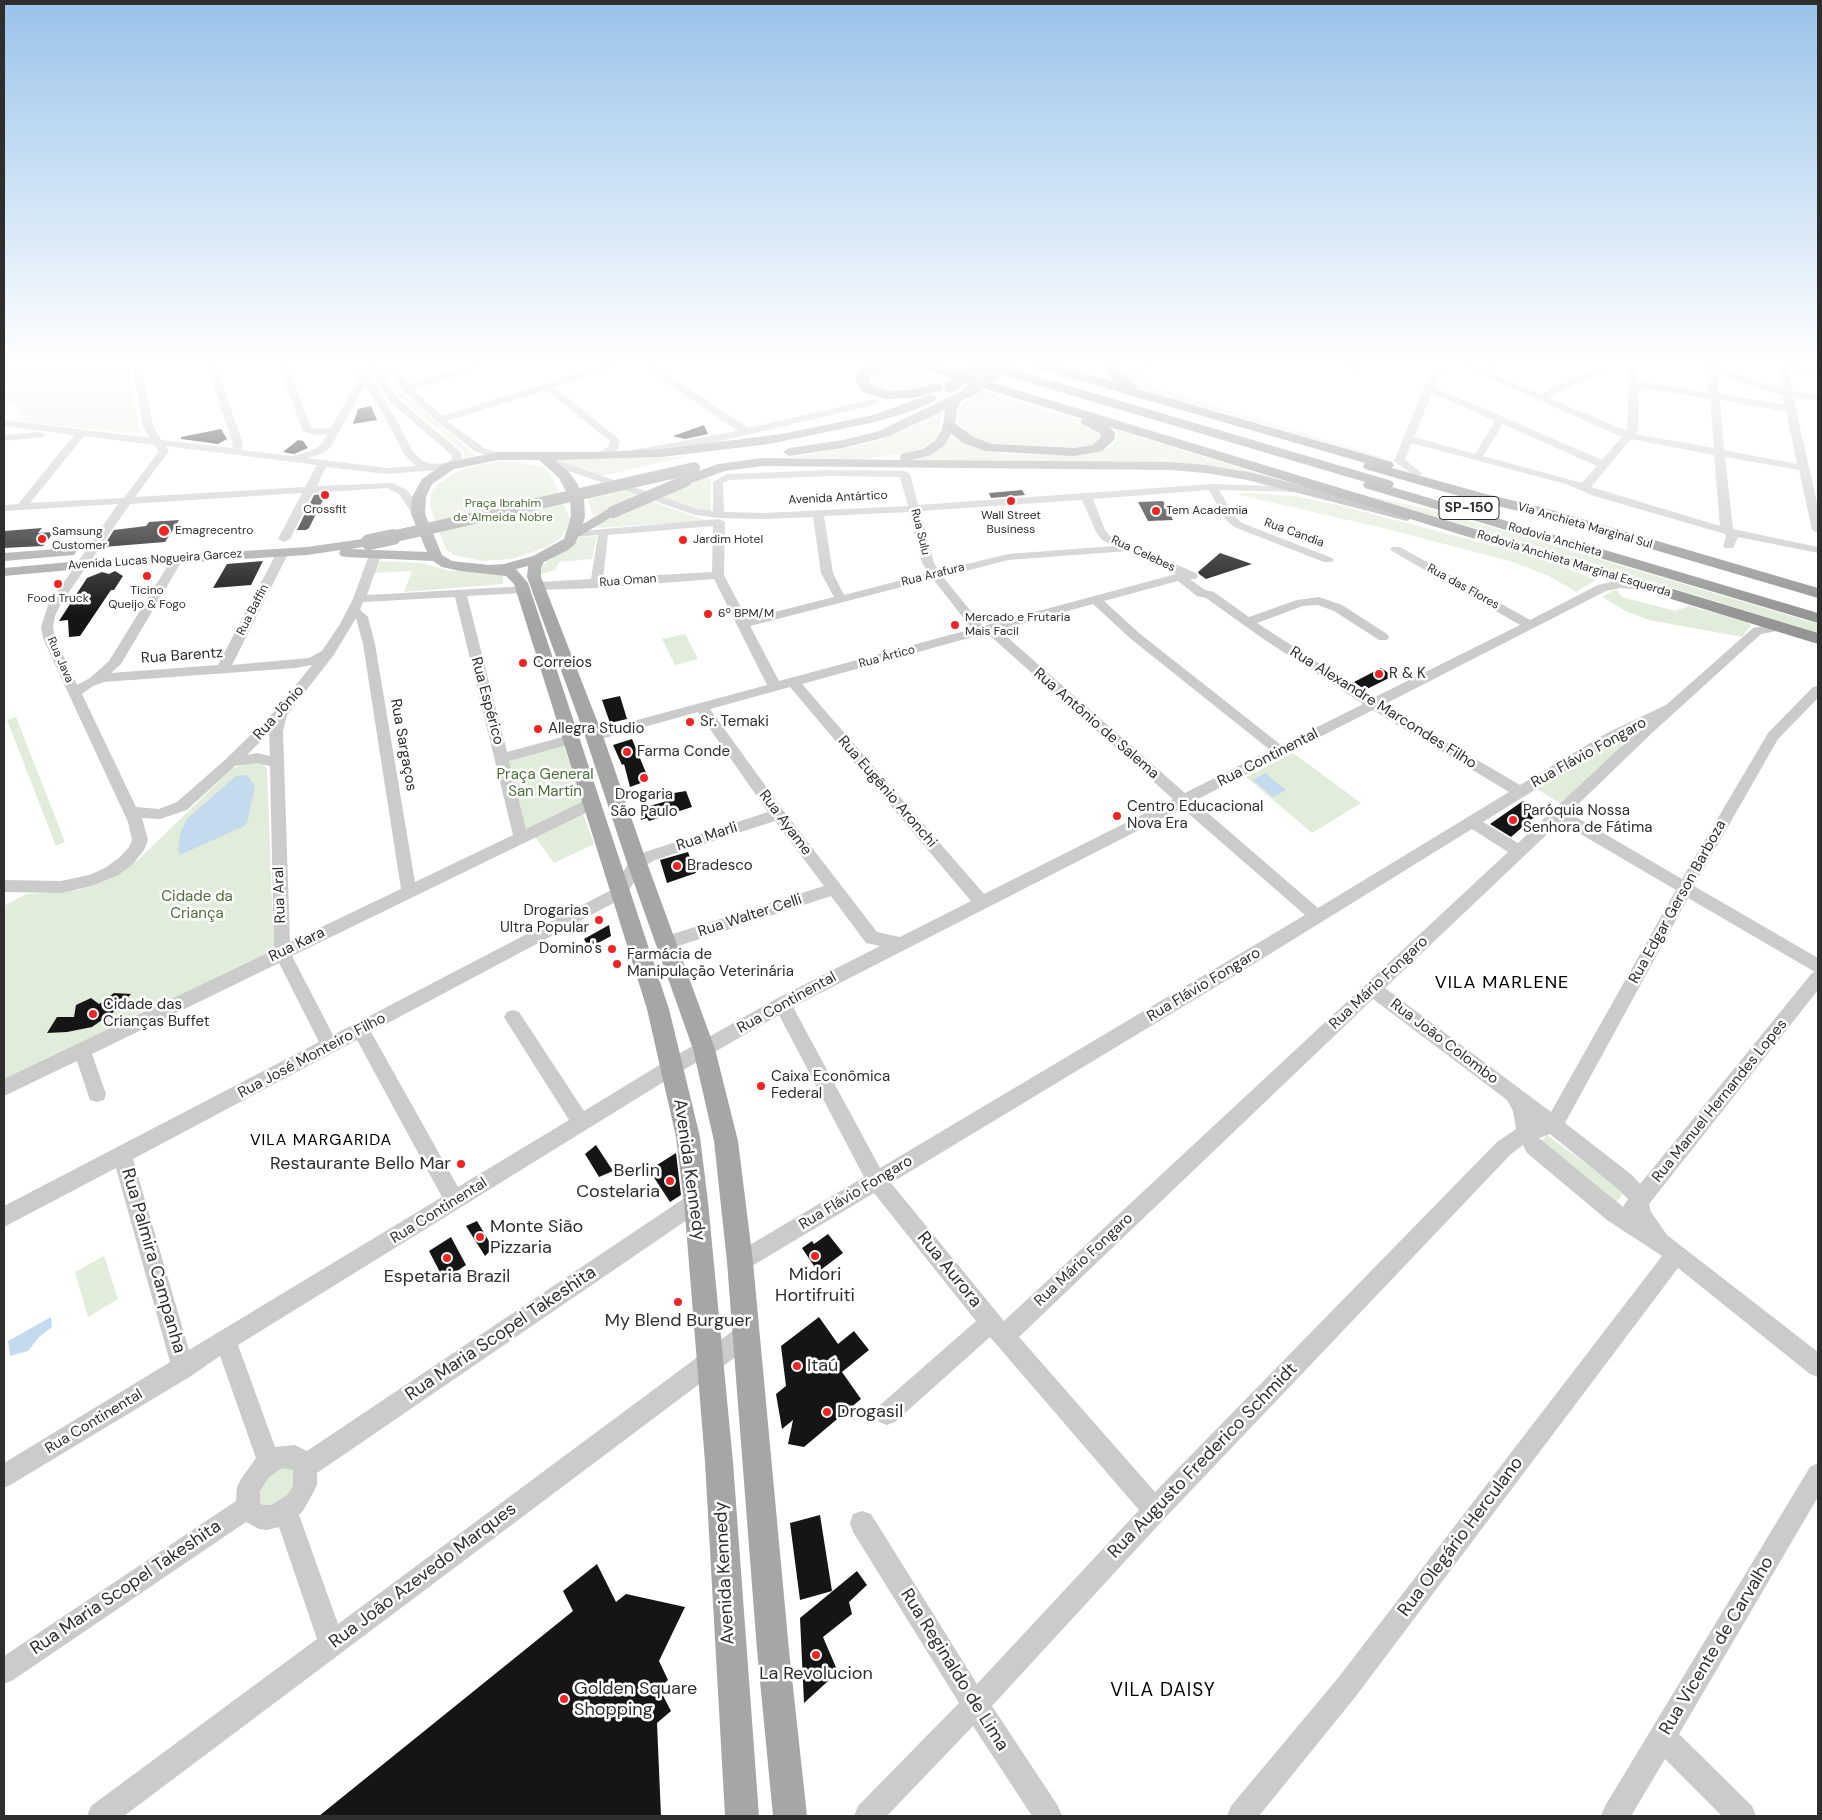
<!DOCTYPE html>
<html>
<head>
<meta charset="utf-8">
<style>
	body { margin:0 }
	#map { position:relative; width:1822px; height:1820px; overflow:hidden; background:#fff; font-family:"DM Sans",sans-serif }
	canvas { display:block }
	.frame { position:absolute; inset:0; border:5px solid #2e2e2e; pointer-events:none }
</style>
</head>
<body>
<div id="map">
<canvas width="1822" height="1820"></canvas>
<div class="frame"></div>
</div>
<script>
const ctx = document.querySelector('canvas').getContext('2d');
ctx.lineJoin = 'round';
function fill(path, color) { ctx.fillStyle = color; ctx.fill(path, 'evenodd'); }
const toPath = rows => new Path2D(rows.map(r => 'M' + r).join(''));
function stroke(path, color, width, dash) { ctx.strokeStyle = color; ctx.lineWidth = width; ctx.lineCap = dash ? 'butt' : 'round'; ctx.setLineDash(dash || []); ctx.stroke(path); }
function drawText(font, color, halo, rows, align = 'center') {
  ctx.font = font + ' "DM Sans",sans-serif'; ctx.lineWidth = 5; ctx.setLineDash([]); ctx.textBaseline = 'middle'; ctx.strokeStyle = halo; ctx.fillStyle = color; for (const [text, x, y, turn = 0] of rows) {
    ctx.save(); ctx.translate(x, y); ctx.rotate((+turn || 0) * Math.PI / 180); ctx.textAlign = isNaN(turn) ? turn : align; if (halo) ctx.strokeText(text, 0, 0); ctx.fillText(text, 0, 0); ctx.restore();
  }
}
fill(toPath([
	[4,360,127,360,140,434,24,422,17,419,20,411,17,404,4,400],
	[1111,360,1116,360,1123,370,1163,390,1391,460,1375,457,1227,413,1154,394,1130,383,1114,367],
	[885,368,899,368,937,380,914,390,892,393,871,387,866,381,869,374],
	[979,388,993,394,1085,422,1105,436,1098,444,1076,449,992,446,967,435,956,421,959,409,964,402],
	[400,391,476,456,466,459,463,451,397,395],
	[942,411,939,434,934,442,925,447,908,453,863,459,788,458,852,447,881,440,912,427],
	[1116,430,1300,486,1233,470,911,460,942,447,948,440,949,433,963,442,986,451,1007,454,1057,455,1080,455,1109,448,1116,441,1118,436],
	[686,457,601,476,556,459],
	[501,461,518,462,543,467,551,475,570,519,566,530,559,539,547,547,512,559,482,561,454,555,446,549,430,507,431,492,438,484,456,472,469,467],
	[703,477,711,479,711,511,706,512,660,497],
	[619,489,638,496,593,516,587,496],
	[1252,493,1296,496,1342,506,1543,559,1596,580,1576,592,1549,576,1513,562,1387,529,1236,494],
	[1356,493,1437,511,1818,624,1818,633,1553,551],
	[650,501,708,521,591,528,607,519],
	[597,536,592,559,559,562,555,570,541,574,541,568,546,562,569,548,580,537],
	[378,561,423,563,446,570,503,575,503,584,404,592,412,571,373,573],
	[1616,589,1622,597,1675,611,1689,606,1747,622,1751,626,1742,637,1649,620,1626,611,1602,597],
	[685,634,698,659,675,665,662,639],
	[16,717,65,842,56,846,7,720],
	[1614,741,1618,742,1622,745,1620,748,1561,804,1534,787],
	[564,746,583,803,526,829,508,761],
	[1293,753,1361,803,1312,833,1246,777],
	[253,762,264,764,267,769,274,951,4,1081,4,906,26,894,77,890,93,886,115,877,138,860,233,768],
	[583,814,594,844,554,863,535,837],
	[1547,1135,1624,1192,1616,1203,1538,1145],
	[104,1256,118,1299,88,1317,75,1272],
	[291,1463,300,1478,283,1505,261,1508,255,1489,258,1480]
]), '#e2ecda');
fill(toPath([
	[1265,773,1286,790,1273,797,1253,780],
	[247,775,255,786,247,823,244,826,180,855,178,849,181,831,188,818,236,776],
	[51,1317,52,1327,39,1337,28,1351,10,1356,8,1341]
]), '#c4daee');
fill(toPath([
	[371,406,377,420,353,424,358,409],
	[704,425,708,434,685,439,673,436],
	[221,429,227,439,218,444,181,439,181,437],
	[298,440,303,441,308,448,294,454,283,452],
	[1022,490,1025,495,991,498,989,493],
	[326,494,309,528,306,530,297,530,314,495],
	[1163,501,1173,520,1148,521,1138,502],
	[179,520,165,542,103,547,114,530,146,526,149,522],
	[42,528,38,533,54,532,43,546,4,548,4,531],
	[1220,553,1252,564,1206,579,1199,574,1198,572],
	[263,561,251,585,213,588,227,564],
	[115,571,123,576,114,590,111,590,80,636,69,637,68,620,59,621,87,578,102,572,109,574],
	[1381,668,1393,676,1365,690,1354,682],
	[620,696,627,719,610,723,602,700],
	[632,739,649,780,630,787,624,764,622,765,613,745],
	[686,791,692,807,649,821,647,818,641,820,639,809,674,799,674,793],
	[1523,801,1540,812,1511,837,1490,824],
	[688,852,696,873,667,883,660,860],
	[609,925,611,936,589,948,584,939],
	[114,993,131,994,115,1011,92,1027,67,1032,47,1033,57,1017,74,1017,76,1005,91,998,99,1004],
	[596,1145,613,1171,599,1177,585,1154],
	[676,1153,681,1195,670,1202,649,1170],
	[477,1221,493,1248,485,1256,466,1226],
	[828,1234,843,1253,818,1272,802,1248,812,1241,814,1244],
	[451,1237,466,1265,444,1280,429,1251],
	[819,1317,838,1344,854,1331,869,1350,842,1372,861,1399,804,1447,788,1444,793,1420,782,1429,776,1394,786,1386,781,1346],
	[820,1515,832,1591,800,1600,790,1523],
	[597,1564,616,1602,626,1594,685,1607,659,1661,668,1680,659,1688,671,1711,657,1723,661,1816,319,1816,573,1611,563,1591],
	[857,1571,867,1585,849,1602,852,1614,823,1637,838,1672,804,1703,800,1618]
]), '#151515');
fill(toPath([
	[131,360,140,360,153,426,161,440,232,448,233,444,205,360,214,360,243,444,242,450,292,456,311,451,322,444,327,434,315,435,303,431,276,360,285,360,311,427,316,429,331,428,360,377,350,360,359,360,365,370,368,366,365,360,374,360,398,399,461,452,462,460,450,469,387,474,326,467,317,486,392,483,407,490,424,514,418,517,414,516,399,494,387,488,313,493,290,539,284,542,278,539,302,493,130,504,60,605,55,616,53,627,55,638,77,685,90,678,109,661,173,557,177,555,183,559,121,664,111,673,218,665,277,552,283,549,289,552,232,665,309,658,322,651,340,624,353,599,369,555,375,552,381,555,367,595,526,586,528,589,522,593,467,596,507,752,570,735,575,737,577,740,575,743,509,761,526,829,586,800,591,799,596,800,598,804,596,808,292,956,333,1035,613,889,631,859,645,852,768,812,698,712,594,741,589,739,587,736,589,733,767,685,714,579,596,588,539,590,533,586,539,582,591,579,598,535,574,537,568,534,570,532,719,519,725,522,724,575,747,619,834,597,821,573,813,517,764,519,719,518,695,515,543,462,542,460,543,458,551,458,697,509,713,511,713,482,727,474,831,470,905,471,910,474,918,505,1212,484,1302,487,1303,489,1302,491,1298,492,1219,490,1235,517,1242,523,1332,558,1334,560,1332,562,1324,562,1234,527,1225,519,1209,490,1093,499,1105,530,1110,536,1196,573,1198,576,1196,579,1190,579,1205,590,1214,592,1249,617,1297,600,1319,597,1342,605,1387,634,1389,637,1387,640,1379,640,1334,611,1318,605,1303,606,1257,623,1373,698,1520,625,1392,551,1390,549,1392,547,1400,547,1530,620,1598,585,1620,580,1647,583,1649,586,1643,590,1620,588,1606,591,1383,705,1520,785,1607,733,1666,705,1753,628,1778,623,1782,624,1784,627,1782,630,1761,634,1652,733,1569,813,1682,879,1768,733,1813,687,1818,686,1818,698,1778,739,1694,886,1818,958,1818,990,1649,1204,1651,1212,1667,1235,1818,1352,1818,1377,1810,1374,1678,1268,1356,1696,1259,1816,1227,1816,1231,1806,1338,1678,1662,1256,1607,1220,1527,1153,1523,1145,1511,1154,1164,1519,992,1706,1058,1806,1062,1816,1032,1816,973,1726,887,1816,854,1816,858,1806,959,1703,853,1532,850,1523,853,1514,862,1511,871,1514,977,1684,1139,1510,990,1337,895,1422,887,1425,879,1422,876,1414,879,1406,976,1321,874,1193,747,1269,740,1272,733,1269,730,1262,733,1255,864,1177,779,1015,678,1073,238,1345,275,1447,295,1445,307,1451,689,1195,696,1192,703,1195,706,1202,703,1209,317,1473,317,1485,313,1493,303,1511,299,1515,338,1624,738,1327,746,1324,754,1327,757,1335,754,1343,124,1816,87,1816,91,1806,317,1639,279,1527,267,1530,259,1529,246,1522,13,1680,4,1684,4,1656,236,1501,237,1487,241,1479,256,1458,220,1356,191,1376,12,1484,4,1488,4,1463,170,1362,116,1168,4,1227,4,1206,319,1042,279,963,92,1054,106,1094,104,1100,97,1102,90,1100,77,1061,4,1096,4,1079,274,950,270,766,257,763,235,766,187,810,160,819,142,818,148,840,144,850,132,865,117,876,92,886,61,893,4,892,4,880,61,881,89,875,105,868,120,857,129,847,132,840,128,822,52,658,43,638,41,627,48,605,118,504,4,511,4,505,18,504,74,435,4,426,4,420,150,438,143,426,131,360],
	[372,373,391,403,452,455,452,459,447,463,431,464,423,461,413,452,397,421,370,377,372,373],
	[365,385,387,421,404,454,416,466,387,468,307,458,318,455,330,448,365,385],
	[84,436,154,445,159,451,124,498,30,503,84,436],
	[166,446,317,465,305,487,135,497,169,451,166,446],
	[831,476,900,477,908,506,764,513,724,512,723,483,729,480,831,476],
	[1082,500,1096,532,1102,540,1114,546,1008,554,939,571,934,563,920,511,1082,500],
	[909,512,922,563,929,573,844,595,833,573,824,516,909,512],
	[713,526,712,572,603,578,608,535,713,526],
	[1128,551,1162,565,1176,574,983,626,943,577,1008,560,1128,551],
	[933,579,972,629,779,681,750,626,933,579],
	[1178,581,1197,596,1206,598,1262,638,1363,704,1281,745,1139,633,1104,601,1178,581],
	[455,597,513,835,415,882,375,644,368,617,360,610,363,602,455,597],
	[1093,604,1131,639,1270,750,1185,793,999,630,1093,604],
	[356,618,363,644,401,889,290,942,283,731,287,715,333,656,356,618],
	[987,633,1173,799,984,894,802,684,987,633],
	[312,665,275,711,226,759,177,802,159,809,136,807,82,694,93,686,104,682,296,668,312,665],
	[790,687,971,901,900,937,877,932,783,810,710,709,790,687],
	[1373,710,1509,792,1318,908,1194,801,1373,710],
	[1641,728,1518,843,1483,822,1617,739,1641,728],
	[269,733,270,756,257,753,247,755,269,733],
	[1182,808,1305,915,880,1168,793,1007,1182,808],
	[775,821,824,886,660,938,658,943,660,948,666,950,831,896,866,943,880,946,776,999,666,1061,584,1111,519,1012,513,1010,507,1012,504,1017,507,1022,569,1120,458,1187,371,1032,625,897,643,867,655,860,775,821],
	[1560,822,1676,890,1551,1112,1385,988,1560,822],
	[1472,829,1508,852,1004,1321,891,1183,1252,965,1472,829],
	[1688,898,1815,972,1812,973,1640,1184,1632,1175,1565,1123,1688,898],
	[1373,999,1507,1100,1513,1111,1516,1129,1497,1142,1155,1492,1019,1337,1373,999],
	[357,1040,442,1197,189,1350,133,1159,357,1040],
	[1550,1134,1618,1189,1628,1199,1623,1207,1539,1138,1550,1134],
	[282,1468,293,1470,293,1486,287,1495,272,1505,263,1505,260,1503,260,1491,269,1477,282,1468],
	[382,360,391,360,408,384,490,360,505,360,413,389,442,416,620,360,646,360,748,428,874,399,879,402,874,405,712,443,636,455,632,454,631,452,632,450,738,431,635,361,554,387,620,440,618,449,602,458,594,458,593,456,609,446,610,441,546,390,447,421,484,448,502,454,503,456,498,459,476,452,437,422,403,390,382,360],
	[1158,360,1173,360,1134,373,1129,370,1158,360],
	[1333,360,1344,360,1354,364,1366,360,1380,360,1355,370,1344,368,1333,360],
	[1438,360,1447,360,1434,387,1602,460,1622,437,1449,360,1462,360,1482,369,1501,360,1513,360,1490,373,1540,394,1614,360,1626,360,1548,398,1627,431,1629,383,1626,360,1636,360,1638,381,1709,393,1708,380,1711,371,1685,360,1699,360,1716,366,1727,360,1738,360,1724,369,1782,389,1778,360,1787,360,1787,364,1818,368,1818,374,1788,369,1792,391,1818,395,1818,401,1793,396,1818,507,1818,533,1812,530,1799,470,1725,457,1733,529,1818,547,1818,553,1738,537,1733,548,1725,548,1723,546,1726,537,1725,534,1594,496,1566,484,1411,443,1405,460,1422,473,1421,475,1413,475,1394,461,1424,388,1438,360],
	[1719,374,1769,392,1783,395,1785,405,1719,394,1718,380,1719,374],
	[1639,387,1710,399,1714,448,1635,434,1638,430,1639,387],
	[1432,393,1495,421,1475,454,1414,437,1432,393],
	[1720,400,1786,411,1797,464,1724,450,1720,400],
	[1503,424,1597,466,1582,483,1483,456,1503,424],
	[1631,439,1714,455,1720,526,1591,487,1631,439],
	[40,432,45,435,44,437,4,441,4,435,40,432],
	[1818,1463,1818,1497,1679,1734,1752,1806,1756,1816,1722,1816,1665,1759,1631,1816,1601,1816,1605,1806,1810,1467,1818,1463]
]), '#cbcbcb');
fill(toPath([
	[968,388,974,392,961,401,957,410,955,426,945,445,931,455,911,460,1170,462,1206,465,1253,473,1412,514,1414,517,1407,521,1247,480,1206,473,1170,470,762,466,725,471,685,485,678,481,680,478,718,464,762,458,901,460,900,457,901,454,923,449,936,440,943,426,945,410,887,437,843,448,789,456,783,452,789,448,843,440,879,431,968,388],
	[931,394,937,398,935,401,909,412,875,422,769,444,662,457,554,460,569,472,577,483,584,499,585,516,583,524,608,509,613,508,620,512,578,537,575,544,568,550,544,562,541,568,541,577,603,736,647,863,715,1049,738,1141,753,1262,789,1650,807,1816,773,1816,757,1650,727,1262,714,1141,693,1049,627,863,585,736,527,577,528,566,516,569,528,583,669,1009,700,1137,708,1202,733,1462,759,1816,725,1816,705,1462,684,1202,676,1137,647,1009,514,584,506,576,460,571,442,567,433,561,346,557,341,556,339,553,341,550,307,555,81,569,4,576,4,568,81,561,307,547,369,538,374,539,376,542,374,545,351,549,427,552,411,514,412,497,422,479,445,463,498,452,598,452,662,449,782,434,873,415,931,394],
	[498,460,539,460,559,478,570,499,571,516,564,539,533,556,504,564,489,565,452,561,442,555,425,514,426,497,432,484,454,469,498,460],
	[69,548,74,549,76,552,74,555,4,561,4,553,69,548]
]), '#a6a6a6');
fill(toPath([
	[898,360,918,360,1818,633,1818,644,1110,427,1115,433,1114,440,1102,451,1097,452,1074,456,985,451,963,443,942,426,944,423,954,423,973,437,992,444,1074,448,1093,445,1100,438,1101,434,1083,424,1081,421,1083,419,922,369,880,370,871,376,868,381,873,386,888,391,912,390,937,383,944,387,942,390,913,398,887,399,863,392,856,382,856,378,861,370,873,364,898,360],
	[960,360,981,360,1392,481,1394,484,1392,487,1818,613,1818,623,1365,488,1363,485,1365,482,962,363,960,360],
	[1017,360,1038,360,1115,382,1105,371,1101,360,1113,360,1117,370,1136,385,1137,389,1392,462,1394,465,1392,468,1482,493,1548,509,1818,588,1818,598,1539,516,1473,500,1365,469,1363,466,1365,463,1019,363,1017,360]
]), '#959595');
stroke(toPath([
	[950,387,989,360],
	[968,392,1014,360],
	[613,512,685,481],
	[387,538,694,468]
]), '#a6a6a6', 12);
stroke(toPath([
	[369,542,393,537]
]), '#a6a6a6', 16);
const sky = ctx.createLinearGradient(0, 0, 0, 615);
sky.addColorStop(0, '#99c3ea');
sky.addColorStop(0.59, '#fff');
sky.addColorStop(1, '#ffffff00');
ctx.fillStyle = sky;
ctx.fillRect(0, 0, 1822, 615);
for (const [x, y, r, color] of [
	[325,495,5,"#f12423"],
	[1011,501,5,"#f12423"],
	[1156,511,5,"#f12423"],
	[164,531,6,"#f12423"],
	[42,539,5,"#f12423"],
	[683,540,5,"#f12423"],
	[147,576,5,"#f12423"],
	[58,584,5,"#f12423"],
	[708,614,5,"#f12423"],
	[955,625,5,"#f12423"],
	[523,663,5,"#f12423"],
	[1379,674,5,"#f12423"],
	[690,722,5,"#f12423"],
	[538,729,5,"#f12423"],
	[627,752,5,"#f12423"],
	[644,778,5,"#f12423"],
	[1117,816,5,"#f12423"],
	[1513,820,5,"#f12423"],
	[677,866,5,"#f12423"],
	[599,920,5,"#f12423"],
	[612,949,5,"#f12423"],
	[617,964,5,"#f12423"],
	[93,1014,5,"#f12423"],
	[761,1086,5,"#f12423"],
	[461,1164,5,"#f12423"],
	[670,1181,5,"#f12423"],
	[480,1237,5,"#f12423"],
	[815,1256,5,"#f12423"],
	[447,1258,5,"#f12423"],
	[678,1302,5,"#f12423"],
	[797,1366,5,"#f12423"],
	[827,1412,5,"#f12423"],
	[816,1655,5,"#f12423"],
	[564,1699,5,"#f12423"]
]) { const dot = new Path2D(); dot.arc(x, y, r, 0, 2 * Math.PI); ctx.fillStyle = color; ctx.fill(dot); stroke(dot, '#fff', 2); }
drawText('12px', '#2e2e2e', '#fff', [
	["Avenida Antártico",838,498,-3],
	["Via Anchieta Marginal Sul",1585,526,16],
	["Rua Sulu",920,532,76],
	["Rua Candia",1294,533,20],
	["Rodovia Anchieta",1555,540,16],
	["Rua Celebes",1143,554,25],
	["Avenida Lucas Nogueira Garcez",155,560,-4],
	["Rodovia Anchieta Marginal Esquerda",1574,564,17],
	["Rua Arafura",933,575,-14],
	["Rua Oman",628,581,-4],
	["Rua das Flores",1463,587,29],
	["Rua Baffin",253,610,-63],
	["Rua Ártico",887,657,-15],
	["Rua Java",60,660,66]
]);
drawText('12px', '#4c6c38', '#fff', [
	["Praça Ibrahim",503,504],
	["de Almeida Nobre",503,518]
]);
drawText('12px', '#2e2e2e', '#fff', [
	["Crossfit",325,510,"center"],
	["Tem Academia",1166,511],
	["Wall Street",1011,516,"center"],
	["Business",1011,530,"center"],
	["Emagrecentro",175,531],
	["Samsung",52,532],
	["Customer",52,546],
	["Jardim Hotel",693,540],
	["Ticino",147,591,"center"],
	["Queijo & Fogo",147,605,"center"],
	["Food Truck",58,599,"center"],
	["6º BPM/M",718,614],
	["Mercado e Frutaria",965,618],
	["Mais Facil",965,632]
], 'left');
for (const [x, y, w] of [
	[1469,508,60]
]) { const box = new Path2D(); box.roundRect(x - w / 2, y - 11.5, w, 23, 4); ctx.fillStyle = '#fff'; ctx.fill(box); stroke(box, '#2e2e2e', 1); }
drawText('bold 14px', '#2e2e2e', null, [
	["SP-150",1469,508]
]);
drawText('15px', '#2e2e2e', '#fff', [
	["Rua Barentz",182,656,-4],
	["Rua Espérico",487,701,75],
	["Rua Alexandre Marcondes Filho",1383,708,32],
	["Rua Jônio",279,713,-48],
	["Rua Antônio de Salema",1096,724,41],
	["Rua Sargaços",403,745,80],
	["Rua Flávio Fongaro",1589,753,-29],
	["Rua Continental",1268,758,-27],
	["Rua Eugênio Aronchi",887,792,49],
	["Rua Ayame",785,823,53],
	["Rua Marli",707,837,-18],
	["Rua Aral",280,895,-92],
	["Rua Edgar Gerson Barboza",1678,902,-61],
	["Rua Walter Celli",750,916,-18],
	["Rua Kara",297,945,-26],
	["Rua Mário Fongaro",1379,983,-43],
	["Rua Flávio Fongaro",1204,985,-31],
	["Rua Continental",787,1003,-29],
	["Rua João Colombo",1444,1042,37],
	["Rua José Monteiro Filho",312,1056,-28],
	["Rua Manuel Hernandes Lopes",1720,1101,-51],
	["Rua Flávio Fongaro",856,1193,-31],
	["Rua Continental",439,1211,-32],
	["Rua Mário Fongaro",1084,1260,-43],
	["Rua Continental",94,1422,-31]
]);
drawText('15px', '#2e2e2e', '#fff', [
	["Correios",533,663],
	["R & K",1389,674],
	["Sr. Temaki",700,722],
	["Allegra Studio",548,729],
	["Farma Conde",637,752],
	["Drogaria",644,795,"center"],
	["São Paulo",644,812,"center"],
	["Centro Educacional",1127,807],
	["Nova Era",1127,824],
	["Paróquia Nossa",1523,811],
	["Senhora de Fátima",1523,828],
	["Bradesco",687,866],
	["Drogarias",589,911,"right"],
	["Ultra Popular",589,928,"right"],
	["Domino's",602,949,"right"],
	["Farmácia de",627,955],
	["Manipulação Veterinária",627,972],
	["Cidade das",103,1005],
	["Crianças Buffet",103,1022],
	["Caixa Econômica",771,1077],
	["Federal",771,1094]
], 'left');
drawText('15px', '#4c6c38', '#fff', [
	["Praça General",545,775],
	["San Martín",545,792],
	["Cidade da",197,897],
	["Criança",197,914]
]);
ctx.letterSpacing = '1px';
drawText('16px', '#000', '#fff', [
	["VILA MARGARIDA",321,1141]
]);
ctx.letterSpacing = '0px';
ctx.letterSpacing = '1px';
drawText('18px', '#000', '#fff', [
	["VILA MARLENE",1502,983]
]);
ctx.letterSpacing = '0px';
drawText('18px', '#2e2e2e', '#fff', [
	["Restaurante Bello Mar",451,1164,"right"],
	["Berlin",660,1171,"right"],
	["Costelaria",660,1192,"right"],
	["Monte Sião",490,1227],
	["Pizzaria",490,1248],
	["Midori",815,1275,"center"],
	["Hortifruiti",815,1296,"center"],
	["Espetaria Brazil",447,1277,"center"],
	["My Blend Burguer",678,1321,"center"],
	["Itaú",807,1366],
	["Drogasil",837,1412],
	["La Revolucion",816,1674,"center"],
	["Golden Square",574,1689],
	["Shopping",574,1710]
], 'left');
drawText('18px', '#2e2e2e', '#fff', [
	["Avenida Kennedy",689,1170,82],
	["Rua Palmira Campanha",153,1261,74],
	["Rua Aurora",949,1270,51],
	["Rua Maria Scopel Takeshita",501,1334,-34],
	["Rua Augusto Frederico Schmidt",1203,1461,-46],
	["Rua Olegário Herculano",1461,1537,-53],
	["Avenida Kennedy",725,1573,-93],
	["Rua João Azevedo Marques",423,1576,-37],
	["Rua Maria Scopel Takeshita",126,1588,-34],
	["Rua Vicente de Carvalho",1717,1646,-59],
	["Rua Reginaldo de Lima",954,1670,58]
]);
ctx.letterSpacing = '1px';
drawText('19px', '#000', '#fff', [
	["VILA DAISY",1163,1691]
]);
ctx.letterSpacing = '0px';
</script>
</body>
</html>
